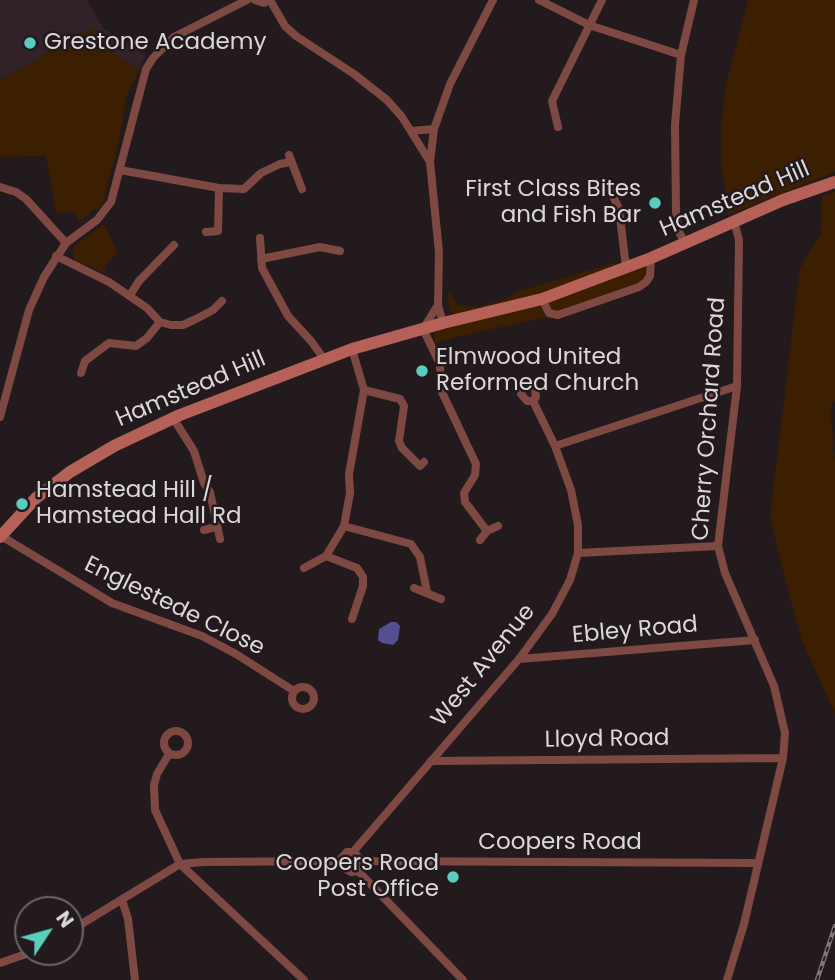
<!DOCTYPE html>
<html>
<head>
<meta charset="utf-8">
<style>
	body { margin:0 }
	#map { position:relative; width:835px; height:980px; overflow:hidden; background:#221a1d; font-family:Poppins,sans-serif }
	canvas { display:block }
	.north { position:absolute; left:14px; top:896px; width:70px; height:70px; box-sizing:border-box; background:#221a1d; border:2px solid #6c6668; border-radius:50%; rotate:54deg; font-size:19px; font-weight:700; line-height:28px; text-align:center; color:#dcd7d9 }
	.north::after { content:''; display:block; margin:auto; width:24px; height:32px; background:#59cebe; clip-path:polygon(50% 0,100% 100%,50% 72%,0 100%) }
</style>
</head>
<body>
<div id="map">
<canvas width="835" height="980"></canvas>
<div class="north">N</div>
</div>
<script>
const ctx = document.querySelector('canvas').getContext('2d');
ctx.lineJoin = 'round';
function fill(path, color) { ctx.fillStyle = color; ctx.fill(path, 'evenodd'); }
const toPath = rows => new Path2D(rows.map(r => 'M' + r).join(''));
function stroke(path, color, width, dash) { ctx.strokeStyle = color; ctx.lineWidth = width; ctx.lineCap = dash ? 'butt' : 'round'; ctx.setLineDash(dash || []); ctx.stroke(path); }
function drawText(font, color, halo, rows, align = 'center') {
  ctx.font = font + ' Poppins,sans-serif'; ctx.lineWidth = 5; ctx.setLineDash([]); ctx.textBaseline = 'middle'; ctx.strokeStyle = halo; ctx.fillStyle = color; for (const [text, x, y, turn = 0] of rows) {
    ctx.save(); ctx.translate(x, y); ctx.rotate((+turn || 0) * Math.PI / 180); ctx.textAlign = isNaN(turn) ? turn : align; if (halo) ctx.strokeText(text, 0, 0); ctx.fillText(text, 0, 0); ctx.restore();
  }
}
fill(toPath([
	[0,0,87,0,103,28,146,55,139,71,108,49,96,29,68,37,36,61,0,80]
]), '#302228');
fill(toPath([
	[748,0,835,0,835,172,728,215,721,160,721,124,725,88],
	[97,28,108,49,139,71,127,95,118,145,102,207,95,209,79,221,74,211,56,213,46,156,0,157,0,80,36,61,68,37],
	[835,192,835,401,830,408,835,460,835,714,801,638,784,575,770,516,800,268,821,233,822,196],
	[104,224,118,252,103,267,110,275,75,261,72,248],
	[617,262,613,268,532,298,454,314,449,309,448,290,457,305,478,307,505,299,520,291],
	[648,264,646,281,559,312,550,307,547,300],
	[540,305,547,317,456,337,435,344,433,335,436,331]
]), '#3c1e00');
fill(toPath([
	[391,622,396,622,400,626,398,640,393,645,382,643,378,640,379,629]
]), '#544f90');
stroke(toPath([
	[255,0,264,3,270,0],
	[270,0,285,26,296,36,354,74,387,100,402,117,430,162,439,252,438,305],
	[539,0,589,25,681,55],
	[558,127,552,101,602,0],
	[411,131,434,129],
	[289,155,302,189],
	[430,162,434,129,450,84,493,0],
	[120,170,219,188,244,189,261,173,280,164,290,162],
	[608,185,619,209,626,267],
	[0,187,16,192,26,199,66,243],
	[206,232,218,231,219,188],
	[260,238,262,268,288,316,311,341,324,359],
	[685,243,679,232,676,213,675,125,681,55,694,0],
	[56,256,109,282,147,308,160,322,171,325,183,325,196,319,213,310,222,301],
	[261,259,320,247,340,251],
	[130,295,139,281,174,245],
	[542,299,549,313,558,315,639,287,646,282,650,276,651,258],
	[443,323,438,305,423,329,440,364,441,390,476,464,475,475,464,493,465,502,487,531],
	[81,373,85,361,109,343,136,346,147,338,160,322],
	[364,390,400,399,404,406,399,441,402,448,420,466,424,462],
	[0,417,29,310,44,277,66,243,97,220,111,202,146,69,153,58,174,37,247,0],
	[173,418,194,451,204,483,210,492,220,539],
	[555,446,737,386],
	[344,526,411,544,420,557,427,592],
	[204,530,216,527],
	[1,536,112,603,202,636,236,654,294,691],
	[480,540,487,531,498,526],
	[578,553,718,546],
	[326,556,357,568,363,577,363,586,352,619],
	[304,568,326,556,344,526,350,493,349,474,364,390,352,349],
	[414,588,441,599],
	[519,659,755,640],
	'292 698a11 11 0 1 1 22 0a11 11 0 1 1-22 0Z',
	'164 743a12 12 0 1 1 24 0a12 12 0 1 1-24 0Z',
	[169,754,157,774,154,785,155,810,180,864,304,980],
	[431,761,783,758],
	[347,852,353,852,363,861,363,867,358,871,351,872,341,866,339,861,347,852],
	[353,852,519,659,552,614,570,580,578,553,578,525,571,490,555,446,533,401,527,401,521,394,523,387,530,385,535,389,536,397,533,401],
	[363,861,757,863],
	[358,871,463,980],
	[122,900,128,919,135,980],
	[70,931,180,864,204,862,339,861],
	[0,963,32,952],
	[727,980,744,924,783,758,785,733,774,686,725,573,718,546,737,386,739,240,734,221]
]), '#7f4943', 8);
stroke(toPath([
	[0,537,36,498,70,472,114,446,180,415,352,349,443,323,542,299,651,258,783,200,835,182]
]), '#b66158', 12);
const rail = toPath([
	[817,980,835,926]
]);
stroke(rail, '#7d7779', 4.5);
stroke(rail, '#221a1d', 2, [5]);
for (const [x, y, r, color] of [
	[30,43,7,"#59cebe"],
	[655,203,7,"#59cebe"],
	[422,371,7,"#59cebe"],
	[22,504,7,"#59cebe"],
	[453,877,7,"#59cebe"]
]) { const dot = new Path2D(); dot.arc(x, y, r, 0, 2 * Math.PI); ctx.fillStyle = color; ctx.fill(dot); stroke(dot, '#221a1d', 2.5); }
drawText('23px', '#dcd7d9', '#221a1d', [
	["Grestone Academy",44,43],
	["First Class Bites",641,190,"right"],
	["and Fish Bar",641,216,"right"],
	["Elmwood United",436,358],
	["Reformed Church",436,384],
	["Hamstead Hill /",36,491],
	["Hamstead Hall Rd",36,517],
	["Coopers Road",439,864,"right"],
	["Post Office",439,890,"right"]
], 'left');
drawText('23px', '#dcd7d9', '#221a1d', [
	["Hamstead Hill",735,200,-23],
	["Hamstead Hill",191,390,-23],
	["Cherry Orchard Road",710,419,-86],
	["Englestede Close",174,607,26],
	["Ebley Road",635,631,-5],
	["West Avenue",484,666,-51],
	["Lloyd Road",607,740,-1],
	["Coopers Road",560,843]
]);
</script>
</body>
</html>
